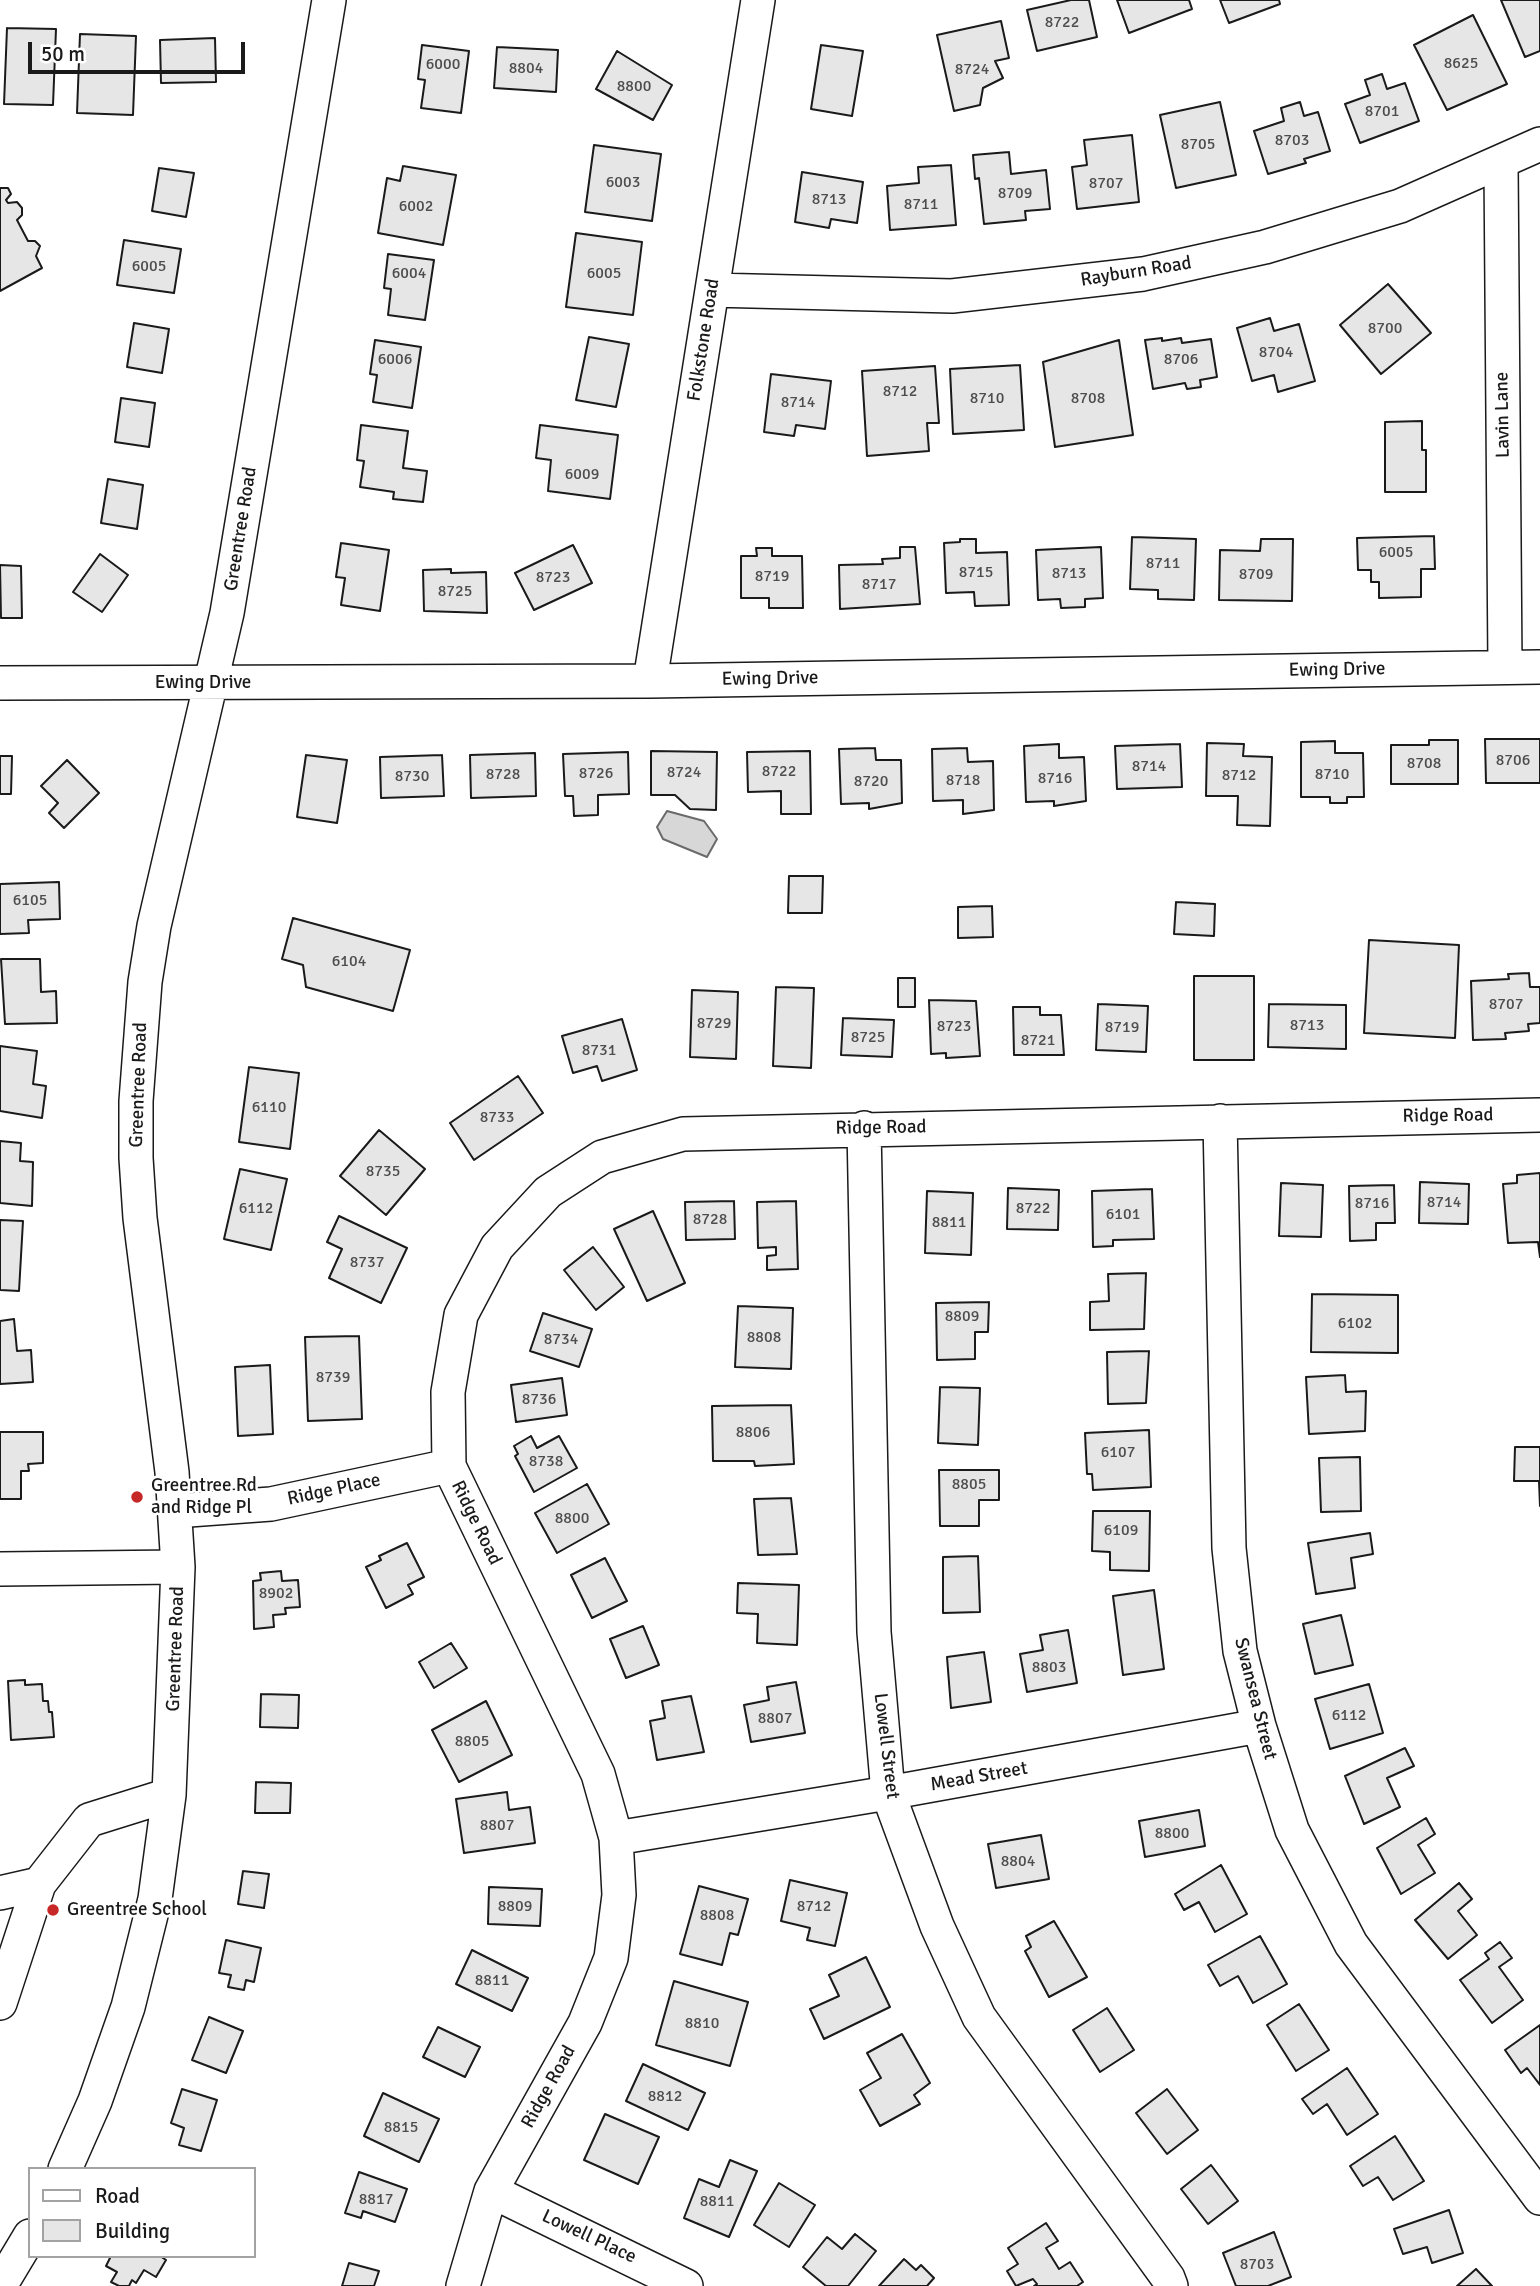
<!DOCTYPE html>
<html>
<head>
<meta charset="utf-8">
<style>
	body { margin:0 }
	#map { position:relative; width:1540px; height:2286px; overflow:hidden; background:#fff; font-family:Signika,sans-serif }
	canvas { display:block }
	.legend { position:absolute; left:28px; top:2167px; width:228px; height:91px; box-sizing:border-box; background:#fff; border:2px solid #a3a3a3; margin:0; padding:9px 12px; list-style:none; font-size:21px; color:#1a1a1a }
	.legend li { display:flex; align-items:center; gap:14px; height:35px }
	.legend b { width:35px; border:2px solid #a3a3a3 }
	.scale { position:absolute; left:28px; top:42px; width:217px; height:32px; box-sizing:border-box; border:4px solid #1a1a1a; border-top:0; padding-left:9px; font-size:21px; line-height:24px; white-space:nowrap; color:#1a1a1a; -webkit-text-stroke:5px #fff; paint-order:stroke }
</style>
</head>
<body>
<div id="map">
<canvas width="1540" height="2286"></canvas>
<ul class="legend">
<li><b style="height:9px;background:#fff"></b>Road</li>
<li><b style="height:19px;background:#e6e6e6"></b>Building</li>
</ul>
<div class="scale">50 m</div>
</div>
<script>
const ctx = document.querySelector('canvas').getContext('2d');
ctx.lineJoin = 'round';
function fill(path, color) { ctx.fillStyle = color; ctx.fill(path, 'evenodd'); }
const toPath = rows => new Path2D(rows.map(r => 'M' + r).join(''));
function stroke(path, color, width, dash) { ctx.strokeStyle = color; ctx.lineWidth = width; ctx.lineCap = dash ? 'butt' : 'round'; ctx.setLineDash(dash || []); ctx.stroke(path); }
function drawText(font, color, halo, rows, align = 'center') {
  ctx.font = font + ' Signika,sans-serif'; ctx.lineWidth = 5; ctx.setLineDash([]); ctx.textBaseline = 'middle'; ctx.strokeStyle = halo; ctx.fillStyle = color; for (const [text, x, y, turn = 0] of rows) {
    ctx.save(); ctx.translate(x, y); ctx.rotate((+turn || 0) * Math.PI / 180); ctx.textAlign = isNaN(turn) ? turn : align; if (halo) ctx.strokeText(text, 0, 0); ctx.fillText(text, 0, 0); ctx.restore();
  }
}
const water = toPath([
	[667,811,704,821,717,839,707,857,663,839,657,827,667,811]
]);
fill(water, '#d7d7d7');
stroke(water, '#6a6a6a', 2);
const building = toPath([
	[1071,0,1089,0,1097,37,1037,51,1027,10,1071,0],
	[1117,0,1189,0,1192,9,1129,33,1117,0],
	[1220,0,1279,0,1280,4,1229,23,1220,0],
	[1501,0,1540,0,1540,51,1525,57,1501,0],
	[1473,15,1507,84,1447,110,1414,45,1473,15],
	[1001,21,1009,58,995,61,1003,78,983,88,980,105,954,111,937,35,1001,21],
	[7,28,56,29,53,105,4,104,7,28],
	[80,34,136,36,133,115,77,113,80,34],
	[215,38,216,82,161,83,160,40,215,38],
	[422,45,469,51,461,113,421,108,425,80,418,79,422,45],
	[821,45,863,51,852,116,811,109,821,45],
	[497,47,558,50,556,92,494,88,497,47],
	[617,51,672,85,653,120,596,89,617,51],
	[1382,74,1387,89,1405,83,1419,121,1360,143,1345,104,1370,95,1365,80,1382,74],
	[1220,102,1236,175,1176,188,1160,115,1220,102],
	[1300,102,1304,116,1318,112,1330,151,1304,159,1306,163,1268,174,1254,131,1284,121,1281,108,1300,102],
	[1132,135,1139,202,1077,209,1072,167,1087,165,1084,140,1132,135],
	[594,145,661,154,652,221,585,212,594,145],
	[1009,152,1011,174,1046,170,1050,209,1025,211,1026,220,984,224,979,178,975,179,973,155,1009,152],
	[951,165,956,225,890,230,887,186,919,183,918,167,951,165],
	[403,166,456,175,443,245,378,233,387,178,400,181,403,166],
	[159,168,194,173,186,217,152,211,159,168],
	[802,172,863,182,857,223,831,219,829,228,795,222,802,172],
	[0,188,8,188,11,194,6,200,8,203,17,202,22,208,22,215,17,220,28,241,35,241,40,246,36,256,42,268,0,291,0,188],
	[576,233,642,242,633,315,566,307,576,233],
	[124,240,181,249,174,293,117,285,124,240],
	[388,254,434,260,425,320,388,315,391,289,384,288,388,254],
	[1388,284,1431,333,1381,374,1340,325,1388,284],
	[1270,318,1274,331,1299,324,1315,381,1278,392,1274,375,1252,381,1237,328,1270,318],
	[134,323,169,329,162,373,127,367,134,323],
	[589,337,629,344,616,407,576,400,589,337],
	[1162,338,1162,341,1181,338,1182,343,1211,339,1217,377,1200,380,1201,387,1187,389,1185,383,1153,389,1145,340,1162,338],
	[375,340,421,347,412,408,373,402,377,375,370,374,375,340],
	[1119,340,1133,435,1055,447,1043,362,1119,340],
	[1020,365,1024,430,953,434,950,369,1020,365],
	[935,366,939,423,927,423,929,451,867,456,862,371,935,366],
	[771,374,831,381,825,429,796,425,794,436,764,432,771,374],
	[121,398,155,403,149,447,115,442,121,398],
	[1422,421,1422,450,1426,450,1426,492,1385,492,1385,422,1422,421],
	[361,425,408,431,403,468,427,471,423,502,393,499,394,492,360,487,364,461,357,460,361,425],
	[540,425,618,435,610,499,548,491,551,460,536,458,540,425],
	[108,479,143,485,137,529,101,523,108,479],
	[1434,536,1435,569,1421,569,1421,597,1379,598,1379,582,1371,582,1371,570,1358,570,1357,538,1434,536],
	[1132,537,1196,539,1194,600,1158,599,1158,590,1130,589,1132,537],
	[960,539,976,539,976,553,1007,552,1009,605,975,606,974,592,946,593,944,543,960,542,960,539],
	[1261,539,1293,539,1292,601,1219,600,1220,550,1260,551,1261,539],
	[341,543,389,550,380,611,341,605,345,578,336,577,341,543],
	[573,545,592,583,534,610,515,573,573,545],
	[900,547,915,547,920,604,840,609,839,565,883,564,882,559,900,558,900,547],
	[1101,547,1103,598,1085,599,1085,607,1061,608,1060,599,1038,600,1036,550,1101,547],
	[756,548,772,548,772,556,802,556,803,608,769,608,769,598,741,598,741,556,757,556,756,548],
	[100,554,128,575,102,612,73,592,100,554],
	[0,565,21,566,22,618,1,618,0,565],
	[451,569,451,573,486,572,487,613,424,611,423,570,451,569],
	[1485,739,1540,739,1540,783,1486,783,1485,739],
	[1429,740,1458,740,1458,784,1391,784,1391,745,1429,745,1429,740],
	[1335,741,1335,753,1363,753,1364,797,1347,797,1347,803,1330,803,1330,797,1301,797,1301,742,1335,741],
	[1207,743,1244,744,1243,756,1272,757,1270,826,1237,825,1238,796,1206,796,1207,743],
	[1059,744,1059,758,1084,757,1086,801,1054,806,1054,801,1026,802,1024,746,1059,744],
	[1180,744,1182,787,1117,789,1115,746,1180,744],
	[875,748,876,760,901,760,902,803,869,809,869,803,841,804,839,749,875,748],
	[967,748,968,762,993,761,994,810,963,814,963,800,933,801,932,749,967,748],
	[651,751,717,752,716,810,690,809,675,795,651,795,651,751],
	[810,751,811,814,781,814,781,791,748,792,747,752,810,751],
	[628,752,629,794,598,795,598,815,574,816,573,796,565,796,563,754,628,752],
	[535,753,536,796,471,798,470,755,535,753],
	[306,755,347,760,337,823,297,817,306,755],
	[442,755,444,796,381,798,380,757,442,755],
	[0,756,12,756,11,794,0,794,0,756],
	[67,760,99,793,64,828,49,813,58,803,41,786,67,760],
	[789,876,823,876,822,913,788,913,789,876],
	[59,882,60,919,28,920,29,933,0,934,0,884,59,882],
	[1176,902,1215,904,1214,936,1174,934,1176,902],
	[992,906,993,937,958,938,958,907,992,906],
	[293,918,410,950,393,1011,306,987,303,965,282,959,293,918],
	[1369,940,1459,945,1455,1038,1364,1033,1369,940],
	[1,959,40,959,41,992,56,991,57,1023,5,1024,1,959],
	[1529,973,1530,987,1540,987,1540,1023,1528,1024,1529,1031,1505,1033,1506,1039,1473,1040,1471,981,1509,979,1508,974,1529,973],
	[1194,976,1254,976,1254,1060,1194,1060,1194,976],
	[898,978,915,978,915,1007,898,1007,898,978],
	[776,987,814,988,811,1068,773,1066,776,987],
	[692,990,738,992,736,1059,690,1057,692,990],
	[929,1000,976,1001,980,1056,946,1058,946,1053,931,1054,929,1000],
	[1098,1004,1148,1006,1146,1052,1096,1050,1098,1004],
	[1269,1004,1346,1005,1346,1049,1268,1047,1269,1004],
	[1013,1007,1040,1007,1040,1015,1061,1015,1064,1055,1014,1055,1013,1007],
	[843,1018,894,1020,892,1057,841,1055,843,1018],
	[622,1019,637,1070,602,1081,597,1066,573,1073,562,1036,622,1019],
	[0,1046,37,1051,33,1084,46,1086,42,1118,0,1111,0,1046],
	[249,1067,299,1073,290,1149,239,1142,249,1067],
	[518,1076,543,1113,474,1160,450,1123,518,1076],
	[379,1130,425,1169,386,1215,340,1176,379,1130],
	[0,1141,21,1143,20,1161,33,1162,32,1206,0,1203,0,1141],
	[240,1169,287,1179,271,1250,224,1239,240,1169],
	[1540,1173,1540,1257,1538,1242,1508,1243,1503,1184,1517,1183,1517,1175,1540,1173],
	[1420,1182,1469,1184,1468,1224,1419,1223,1420,1182],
	[1281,1183,1323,1185,1321,1237,1279,1236,1281,1183],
	[1394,1185,1395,1223,1376,1223,1376,1240,1350,1241,1349,1186,1394,1185],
	[1008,1188,1059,1190,1058,1230,1007,1229,1008,1188],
	[1152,1189,1154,1239,1113,1240,1113,1246,1093,1247,1092,1191,1152,1189],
	[927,1191,973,1193,971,1255,925,1253,927,1191],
	[734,1201,735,1239,686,1240,685,1202,734,1201],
	[796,1201,798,1269,767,1270,767,1256,776,1255,776,1247,758,1248,757,1202,796,1201],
	[653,1211,685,1283,647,1301,614,1229,653,1211],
	[339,1216,407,1248,381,1303,329,1278,342,1249,327,1242,339,1216],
	[0,1220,23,1221,19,1291,0,1290,0,1220],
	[593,1247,624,1287,596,1310,564,1270,593,1247],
	[1146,1273,1144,1329,1090,1330,1090,1302,1109,1301,1108,1274,1146,1273],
	[1312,1294,1398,1295,1398,1353,1311,1352,1312,1294],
	[989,1302,988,1332,975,1332,975,1359,937,1360,936,1303,989,1302],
	[738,1306,793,1308,791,1369,735,1367,738,1306],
	[543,1313,592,1329,579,1367,530,1351,543,1313],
	[14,1319,17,1351,31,1350,33,1382,0,1384,0,1321,14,1319],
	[359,1336,362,1419,308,1421,305,1337,359,1336],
	[1149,1351,1146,1403,1108,1404,1107,1352,1149,1351],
	[270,1365,273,1434,238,1436,235,1367,270,1365],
	[1345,1375,1346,1392,1366,1391,1365,1431,1309,1434,1306,1377,1345,1375],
	[562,1378,567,1415,516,1422,511,1385,562,1378],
	[940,1387,980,1388,978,1445,938,1443,940,1387],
	[791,1405,794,1464,755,1466,754,1461,713,1461,712,1406,791,1405],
	[1149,1430,1151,1487,1093,1490,1092,1474,1087,1474,1085,1433,1149,1430],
	[0,1432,43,1432,43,1463,28,1464,29,1471,21,1471,21,1499,0,1499,0,1432],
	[531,1436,537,1448,559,1436,577,1468,534,1492,515,1456,518,1454,514,1446,531,1436],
	[1515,1447,1540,1447,1540,1506,1539,1481,1514,1481,1515,1447],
	[1360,1457,1361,1511,1321,1512,1319,1458,1360,1457],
	[939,1470,999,1470,999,1500,979,1500,979,1526,940,1526,939,1470],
	[587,1484,609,1524,557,1553,535,1513,587,1484],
	[791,1498,797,1554,758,1555,754,1499,791,1498],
	[1093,1511,1150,1511,1149,1571,1110,1570,1110,1552,1092,1551,1093,1511],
	[1370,1533,1373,1554,1351,1558,1355,1588,1316,1594,1308,1543,1370,1533],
	[407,1543,424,1577,408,1585,413,1594,386,1608,366,1567,381,1560,379,1556,407,1543],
	[978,1556,980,1612,943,1613,943,1557,978,1556],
	[605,1558,627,1601,592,1618,571,1575,605,1558],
	[281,1571,282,1581,298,1580,300,1607,285,1608,286,1614,273,1615,274,1627,254,1629,253,1581,261,1580,260,1573,281,1571],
	[738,1583,799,1585,797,1645,757,1643,758,1614,737,1613,738,1583],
	[1154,1590,1164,1669,1123,1675,1113,1596,1154,1590],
	[1341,1615,1353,1665,1315,1674,1303,1624,1341,1615],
	[643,1626,659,1665,626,1678,610,1639,643,1626],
	[1068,1630,1077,1683,1027,1692,1020,1654,1043,1650,1040,1635,1068,1630],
	[451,1643,467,1668,434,1688,419,1662,451,1643],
	[984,1652,991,1702,951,1708,947,1657,984,1652],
	[25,1680,25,1685,42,1684,43,1701,48,1701,49,1712,52,1712,54,1737,11,1740,8,1681,25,1680],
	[796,1682,805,1733,751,1742,744,1705,769,1700,767,1687,796,1682],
	[1369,1684,1383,1733,1330,1749,1315,1699,1369,1684],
	[261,1694,299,1695,298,1728,260,1727,261,1694],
	[691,1696,704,1752,657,1760,650,1721,665,1718,662,1701,691,1696],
	[486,1701,512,1755,459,1782,432,1730,486,1701],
	[1405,1748,1414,1766,1387,1778,1400,1807,1364,1824,1345,1776,1405,1748],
	[256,1782,291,1783,290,1813,255,1813,256,1782],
	[507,1792,509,1810,530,1807,535,1843,464,1853,456,1799,507,1792],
	[1199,1810,1205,1846,1145,1857,1139,1821,1199,1810],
	[1426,1818,1435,1834,1418,1845,1435,1873,1401,1894,1377,1848,1426,1818],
	[1041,1835,1049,1879,996,1888,988,1844,1041,1835],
	[1221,1865,1247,1914,1215,1932,1199,1902,1184,1910,1175,1894,1221,1865],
	[243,1871,269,1874,264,1908,238,1904,243,1871],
	[790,1880,847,1893,835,1946,807,1940,810,1928,781,1921,790,1880],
	[1459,1883,1472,1899,1458,1911,1477,1935,1448,1959,1415,1920,1459,1883],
	[699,1886,748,1899,738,1935,730,1933,722,1965,680,1954,699,1886],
	[489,1887,542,1889,540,1926,488,1924,489,1887],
	[1054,1921,1087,1977,1049,1997,1025,1951,1031,1947,1026,1936,1054,1921],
	[1260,1936,1287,1984,1253,2003,1238,1976,1220,1986,1208,1965,1260,1936],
	[226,1940,261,1948,254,1982,246,1980,244,1990,228,1987,231,1975,219,1973,226,1940],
	[1500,1942,1512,1958,1499,1967,1523,2000,1492,2023,1460,1980,1489,1959,1485,1953,1500,1942],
	[472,1950,528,1978,512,2011,456,1984,472,1950],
	[866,1957,890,2007,824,2039,810,2009,839,1996,829,1975,866,1957],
	[674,1981,748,2002,730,2066,656,2045,674,1981],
	[1299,2004,1329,2050,1296,2071,1267,2025,1299,2004],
	[1107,2008,1134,2050,1100,2072,1073,2030,1107,2008],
	[209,2017,243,2031,226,2073,192,2060,209,2017],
	[1540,2025,1540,2085,1527,2068,1521,2073,1505,2050,1540,2025],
	[438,2027,480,2047,465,2077,423,2057,438,2027],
	[902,2034,930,2083,914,2095,920,2104,880,2126,860,2090,881,2078,867,2053,902,2034],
	[643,2064,705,2093,688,2130,626,2101,643,2064],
	[1347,2068,1378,2114,1347,2135,1327,2104,1313,2114,1302,2099,1347,2068],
	[182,2089,217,2100,201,2151,179,2145,184,2128,171,2123,182,2089],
	[1167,2089,1198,2130,1167,2154,1136,2113,1167,2089],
	[383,2093,439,2119,419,2162,364,2136,383,2093],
	[605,2114,659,2137,638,2184,584,2160,605,2114],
	[1395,2136,1424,2181,1393,2200,1378,2177,1363,2186,1350,2166,1395,2136],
	[730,2160,757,2171,729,2237,684,2218,699,2179,719,2187,730,2160],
	[1211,2165,1238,2201,1208,2224,1181,2189,1211,2165],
	[359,2172,407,2189,395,2222,363,2211,361,2218,345,2213,359,2172],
	[779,2183,815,2205,789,2247,754,2225,779,2183],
	[1449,2210,1463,2253,1432,2263,1427,2247,1403,2254,1394,2229,1449,2210],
	[1046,2223,1058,2241,1046,2248,1059,2269,1070,2262,1083,2282,1077,2286,1034,2286,1037,2284,1033,2279,1016,2286,1007,2271,1018,2264,1008,2248,1046,2223],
	[1274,2232,1291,2277,1268,2286,1236,2286,1223,2253,1274,2232],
	[855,2234,876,2251,848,2286,826,2286,803,2267,827,2237,842,2249,855,2234],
	[111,2256,160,2256,166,2260,156,2277,144,2270,136,2283,132,2280,129,2286,119,2286,111,2282,117,2272,106,2266,111,2256],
	[904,2259,916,2270,921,2265,934,2278,927,2286,879,2286,904,2259],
	[349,2263,379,2271,374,2286,342,2286,349,2263],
	[1476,2269,1492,2286,1457,2286,1476,2269]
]);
fill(building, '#e6e6e6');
stroke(building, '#1a1a1a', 2);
const minor = toPath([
	[1501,164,1505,667],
	[712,290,952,296,1143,274,1265,247,1400,206,1540,144],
	[650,681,758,0],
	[0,683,650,681,1540,667],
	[1220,1121,1229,1548,1240,1651,1259,1726,1292,1830,1351,1944,1540,2198],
	[864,1128,874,1632,888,1793,937,1926,979,2017,1168,2278,1171,2286],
	[175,1511,271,1504,449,1466],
	[0,1569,178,1567],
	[616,1838,888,1793,1259,1726],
	[0,1893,39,1884],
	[0,2003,39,1884,89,1820,169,1795],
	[65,2169,95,2101,128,2007,155,1899,169,1795,178,1567,172,1472,140,1218,136,1158,136,1101,145,982,154,926,227,613,329,0],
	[491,2191,686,2286],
	[0,2286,30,2236],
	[463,2286,491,2191,585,2023,611,1958,619,1895,616,1838,598,1774,449,1466,448,1392,461,1315,497,1247,548,1192,602,1157,683,1134,1540,1115]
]);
stroke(minor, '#1a1a1a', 36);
stroke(minor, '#fff', 33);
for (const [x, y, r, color] of [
	[137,1497,7,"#c62828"],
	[53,1910,7,"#c62828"]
]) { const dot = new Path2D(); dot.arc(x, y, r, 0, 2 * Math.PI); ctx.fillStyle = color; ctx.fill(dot); stroke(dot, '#fff', 2.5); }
drawText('16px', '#4d4d4d', null, [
	["8722",1062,23],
	["8625",1461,64],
	["6000",443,65],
	["8804",526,69],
	["8724",972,70],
	["8800",634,87],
	["8701",1382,112],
	["8703",1292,141],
	["8705",1198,145],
	["6003",623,183],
	["8707",1106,184],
	["8709",1015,194],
	["8713",829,200],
	["8711",921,205],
	["6002",416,207],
	["6005",149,267],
	["6004",409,274],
	["6005",604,274],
	["8700",1385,329],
	["8704",1276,353],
	["6006",395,360],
	["8706",1181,360],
	["8712",900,392],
	["8710",987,399],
	["8708",1088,399],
	["8714",798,403],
	["6009",582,475],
	["6005",1396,553],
	["8711",1163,564],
	["8715",976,573],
	["8713",1069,574],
	["8709",1256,575],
	["8719",772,577],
	["8723",553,578],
	["8717",879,585],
	["8725",455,592],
	["8706",1513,761],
	["8708",1424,764],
	["8714",1149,767],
	["8722",779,772],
	["8724",684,773],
	["8726",596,774],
	["8728",503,775],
	["8710",1332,775],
	["8712",1239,776],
	["8730",412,777],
	["8716",1055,779],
	["8718",963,781],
	["8720",871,782],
	["6105",30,901],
	["6104",349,962],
	["8707",1506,1005],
	["8729",714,1024],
	["8713",1307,1026],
	["8723",954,1027],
	["8719",1122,1028],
	["8725",868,1038],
	["8721",1038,1041],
	["8731",599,1051],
	["6110",269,1108],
	["8733",497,1118],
	["8735",383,1172],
	["8714",1444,1203],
	["8716",1372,1204],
	["6112",256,1209],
	["8722",1033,1209],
	["6101",1123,1215],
	["8728",710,1220],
	["8811",949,1223],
	["8737",367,1263],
	["8809",962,1317],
	["6102",1355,1324],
	["8808",764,1338],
	["8734",561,1340],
	["8739",333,1378],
	["8736",539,1400],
	["8806",753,1433],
	["6107",1118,1453],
	["8738",546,1462],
	["8805",969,1485],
	["8800",572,1519],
	["6109",1121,1531],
	["8902",276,1594],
	["8803",1049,1668],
	["6112",1349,1716],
	["8807",775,1719],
	["8805",472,1742],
	["8807",497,1826],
	["8800",1172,1834],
	["8804",1018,1862],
	["8809",515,1907],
	["8712",814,1907],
	["8808",717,1916],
	["8811",492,1981],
	["8810",702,2024],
	["8812",665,2097],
	["8815",401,2128],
	["8817",376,2200],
	["8811",717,2202],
	["8703",1257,2265]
]);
drawText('19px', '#1a1a1a', '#fff', [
	["Rayburn Road",1136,272,-9],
	["Folkstone Road",704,340,-81],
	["Lavin Lane",1503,415,-91],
	["Greentree Road",241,529,-81],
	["Ewing Drive",1337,670,-1],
	["Ewing Drive",770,679,-1],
	["Ewing Drive",203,683],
	["Greentree Road",139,1085,-88],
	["Ridge Road",1448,1116,-1],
	["Ridge Road",881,1128,-1],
	["Ridge Place",334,1490,-12],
	["Ridge Road",476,1523,64],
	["Greentree Road",176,1649,-88],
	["Swansea Street",1255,1699,76],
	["Lowell Street",886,1746,83],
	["Mead Street",979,1777,-10],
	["Ridge Road",549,2087,-61],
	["Lowell Place",589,2237,25]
]);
drawText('19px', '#1a1a1a', '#fff', [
	["Greentree Rd",151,1486],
	["and Ridge Pl",151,1508],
	["Greentree School",67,1910]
], 'left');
</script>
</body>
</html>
